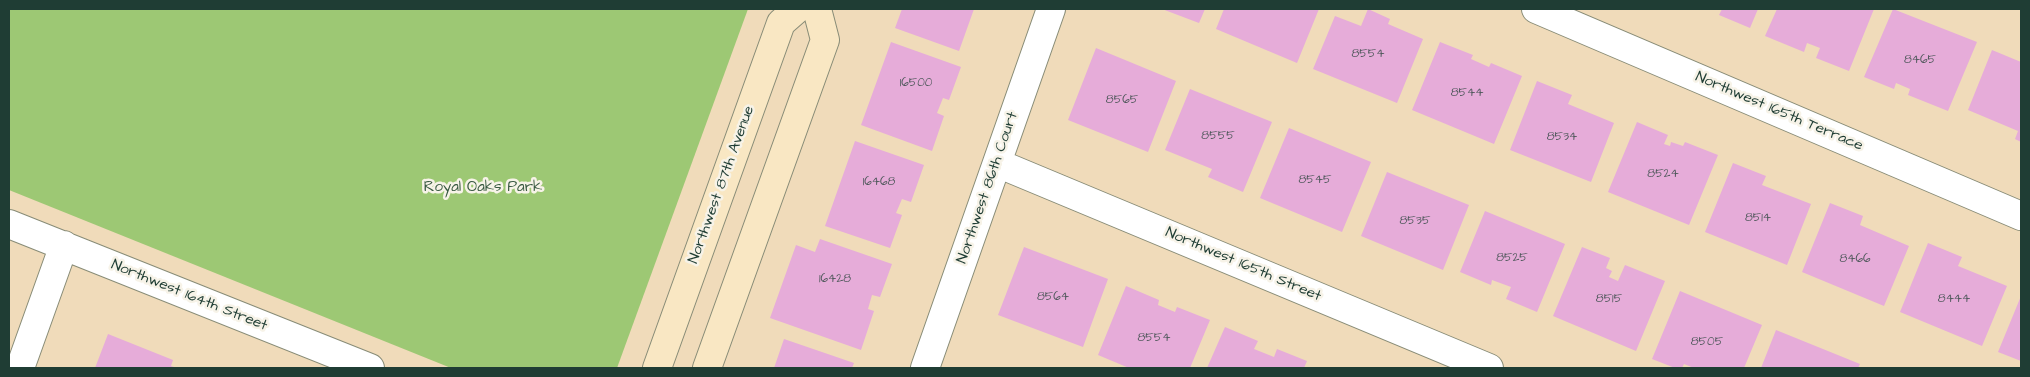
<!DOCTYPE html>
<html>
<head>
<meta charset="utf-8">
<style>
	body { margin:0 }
	#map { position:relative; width:2030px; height:377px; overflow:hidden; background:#f0dbba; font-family:"Architects Daughter",sans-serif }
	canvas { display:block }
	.frame { position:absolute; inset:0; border:10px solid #1f3d34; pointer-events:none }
</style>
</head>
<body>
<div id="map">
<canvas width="2030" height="377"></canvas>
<div class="frame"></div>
</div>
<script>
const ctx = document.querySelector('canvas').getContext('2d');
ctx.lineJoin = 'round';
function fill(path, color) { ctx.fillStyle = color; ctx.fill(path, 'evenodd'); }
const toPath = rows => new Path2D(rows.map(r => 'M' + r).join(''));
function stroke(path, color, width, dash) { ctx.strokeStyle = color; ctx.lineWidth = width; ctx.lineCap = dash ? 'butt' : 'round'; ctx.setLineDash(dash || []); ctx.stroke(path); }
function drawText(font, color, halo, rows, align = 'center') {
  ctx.font = font + ' "Architects Daughter",sans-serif'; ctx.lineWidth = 5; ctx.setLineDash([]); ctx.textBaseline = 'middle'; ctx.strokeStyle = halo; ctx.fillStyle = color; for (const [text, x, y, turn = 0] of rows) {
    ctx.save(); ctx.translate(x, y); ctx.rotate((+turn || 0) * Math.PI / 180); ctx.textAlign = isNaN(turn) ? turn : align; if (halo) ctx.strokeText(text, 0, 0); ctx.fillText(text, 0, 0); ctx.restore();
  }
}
fill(toPath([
	[9,9,748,9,617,368,451,368,9,190]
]), '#9dc874');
fill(toPath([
	[902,9,974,9,959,51,895,28],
	[1162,9,1205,9,1199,23],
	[1224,9,1319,9,1297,63,1216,29],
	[1368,9,1390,19,1388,24,1423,39,1397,103,1313,69,1335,16,1361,26],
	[1722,9,1758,9,1750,28,1719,15],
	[1777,9,1874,9,1849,71,1816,58,1820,48,1807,43,1804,52,1765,36],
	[1893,9,1977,42,1948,111,1908,95,1910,89,1896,83,1894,89,1864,77],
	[891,42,961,67,949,100,943,98,937,113,944,116,932,151,861,125],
	[1440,42,1473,55,1471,59,1489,67,1491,63,1522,76,1494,144,1412,110],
	[1096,48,1176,81,1148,152,1068,120],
	[1992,50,2021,62,2021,142,2015,139,2018,131,1968,110],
	[1537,81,1572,95,1568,104,1614,123,1591,182,1510,150],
	[1190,89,1272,122,1243,192,1208,177,1212,169,1165,150],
	[1637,122,1668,135,1664,144,1670,146,1671,142,1683,146,1685,142,1718,155,1689,225,1608,192],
	[1289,128,1371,162,1342,232,1260,198],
	[855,141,924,165,911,202,902,199,896,213,902,215,890,248,825,226],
	[1733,163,1766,176,1762,185,1811,204,1787,265,1705,232],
	[1387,172,1469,205,1443,270,1361,236],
	[1830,203,1863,216,1860,225,1909,246,1884,306,1802,272],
	[1485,211,1565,244,1537,312,1506,299,1511,287,1492,280,1491,285,1460,272],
	[820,239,892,264,880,297,872,295,868,309,874,311,861,350,770,318,796,245,815,252],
	[1928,243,1962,257,1958,266,2007,286,1982,346,1900,312],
	[1024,247,1108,279,1083,347,998,315],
	[1582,247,1610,258,1606,268,1612,271,1609,277,1618,281,1625,265,1665,281,1636,351,1553,316],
	[1126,286,1159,300,1158,305,1175,312,1177,307,1210,320,1190,368,1129,368,1098,355],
	[1680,291,1762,325,1744,368,1694,368,1684,364,1682,368,1675,368,1652,359],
	[2021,296,2021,361,1998,352],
	[1225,327,1258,341,1254,349,1274,357,1277,349,1307,361,1304,368,1207,368],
	[1776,330,1860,364,1858,368,1761,368],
	[108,334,173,360,171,366,177,368,95,368],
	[784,339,854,363,852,368,774,368]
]), '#e6acd9');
const street = toPath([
	[1536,9,2021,216],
	[997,163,1489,368],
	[9,224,370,368],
	[20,368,64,245],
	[925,368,1051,9]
]);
const secondary = toPath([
	[657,368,781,23,797,9],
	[707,368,825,40,817,9]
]);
stroke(street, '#888c77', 30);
stroke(secondary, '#888c77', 30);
stroke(street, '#fff', 28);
stroke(secondary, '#f9e7c3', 28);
drawText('12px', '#51595d', null, [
	["8554",1368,54],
	["8465",1920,60],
	["16500",916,83],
	["8544",1467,93],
	["8565",1122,100],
	["8555",1218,136],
	["8534",1562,137],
	["8524",1663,174],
	["8545",1315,180],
	["16468",879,182],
	["8514",1758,218],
	["8535",1415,221],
	["8525",1512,258],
	["8466",1855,259],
	["16428",835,279],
	["8564",1053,297],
	["8515",1609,299],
	["8444",1954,299],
	["8554",1154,338],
	["8505",1707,342]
]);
drawText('15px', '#1f3d34', '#f7f3e8', [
	["Northwest 165th Terrace",1779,112,23],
	["Northwest 87th Avenue",722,185,-70],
	["Northwest 86th Court",988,188,-71],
	["Northwest 165th Street",1243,265,23],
	["Northwest 164th Street",189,296,22]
]);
drawText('15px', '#385941', '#f7f3e8', [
	["Royal Oaks Park",483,188]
]);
</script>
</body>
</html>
